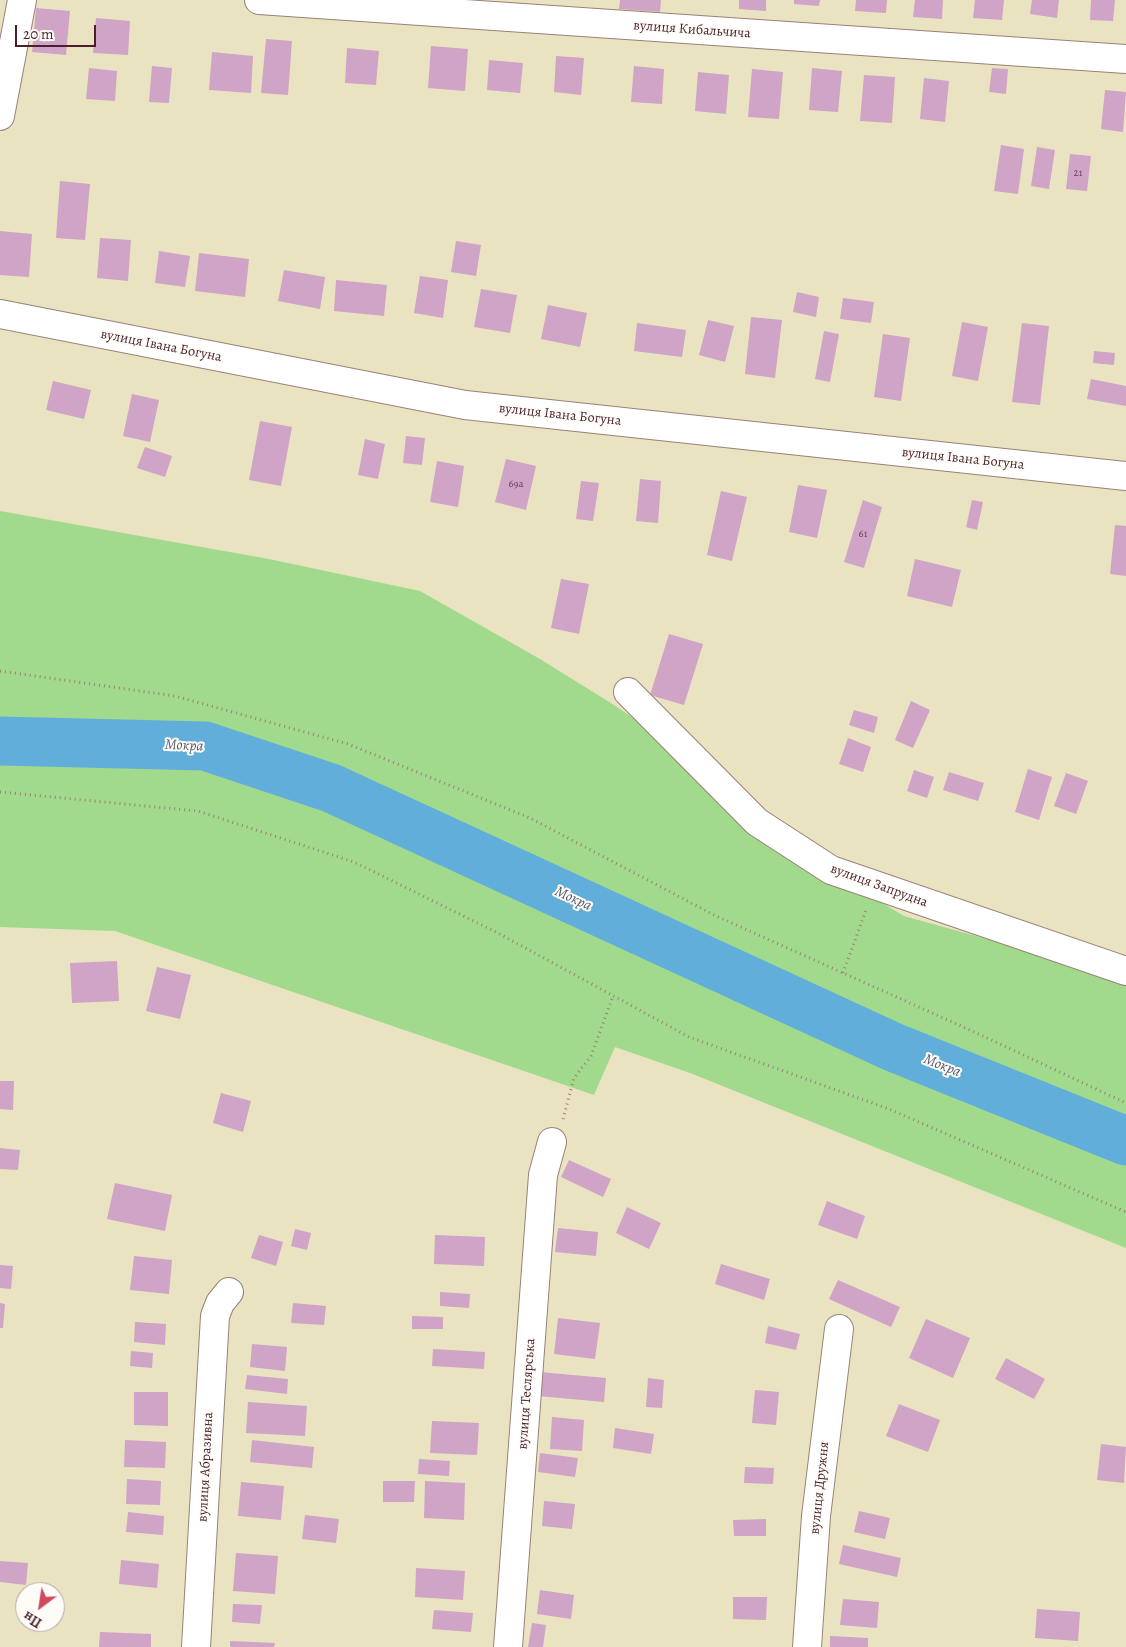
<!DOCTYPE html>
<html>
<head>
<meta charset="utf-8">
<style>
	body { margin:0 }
	#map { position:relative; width:1126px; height:1647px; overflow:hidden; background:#eae3c1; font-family:Alegreya,serif }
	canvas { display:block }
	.north { position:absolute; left:15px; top:1582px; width:50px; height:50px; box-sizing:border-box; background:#fdfcf7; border:1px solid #b5a4a5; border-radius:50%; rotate:211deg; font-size:14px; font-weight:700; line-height:20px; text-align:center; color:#4a1f2b }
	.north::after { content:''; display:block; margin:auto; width:18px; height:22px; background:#d1495b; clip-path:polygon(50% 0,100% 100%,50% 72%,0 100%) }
	.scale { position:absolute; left:15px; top:25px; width:81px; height:22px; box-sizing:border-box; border:2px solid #4a1f2b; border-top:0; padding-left:6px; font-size:15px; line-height:18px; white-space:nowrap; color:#4a1f2b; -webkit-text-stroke:4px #fdfcf7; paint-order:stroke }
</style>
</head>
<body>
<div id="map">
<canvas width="1126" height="1647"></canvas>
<div class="north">Пн</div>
<div class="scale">20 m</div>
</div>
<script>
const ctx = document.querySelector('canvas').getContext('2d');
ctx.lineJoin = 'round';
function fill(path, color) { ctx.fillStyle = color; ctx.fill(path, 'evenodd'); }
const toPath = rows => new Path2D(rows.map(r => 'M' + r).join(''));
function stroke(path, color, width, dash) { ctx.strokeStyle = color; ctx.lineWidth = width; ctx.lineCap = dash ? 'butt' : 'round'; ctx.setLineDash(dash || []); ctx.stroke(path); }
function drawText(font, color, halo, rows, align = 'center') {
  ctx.font = font + ' Alegreya,serif'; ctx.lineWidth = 4; ctx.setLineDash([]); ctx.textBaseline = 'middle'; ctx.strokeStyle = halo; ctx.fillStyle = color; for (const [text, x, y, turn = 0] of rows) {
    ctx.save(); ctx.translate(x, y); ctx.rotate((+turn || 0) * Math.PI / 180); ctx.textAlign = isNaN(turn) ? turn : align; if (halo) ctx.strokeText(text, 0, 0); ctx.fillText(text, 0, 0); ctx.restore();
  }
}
fill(toPath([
	[0,511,269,559,420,591,540,659,614,705,700,763,798,853,904,916,1102,971,1126,980,1126,1248,690,1073,615,1047,594,1095,115,931,0,927]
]), '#a1da8c');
stroke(toPath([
	[0,741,205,746,331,788,893,1047,1126,1141]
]), '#61aeda', 49);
fill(toPath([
	[620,0,661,0,660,12,619,9],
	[739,0,766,0,766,11,739,9],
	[794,0,820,0,819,6,794,4],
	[856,0,887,0,886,13,855,11],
	[915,0,943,0,942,19,913,17],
	[975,0,1004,0,1002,20,973,18],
	[1032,0,1059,0,1057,18,1030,14],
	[1091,0,1115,0,1113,21,1090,20],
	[36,8,70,11,66,55,32,52],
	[96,18,130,21,128,55,93,53],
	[266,39,292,41,288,95,261,93],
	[431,46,468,49,465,91,428,88],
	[347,48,379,51,376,85,345,83],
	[212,52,253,56,251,93,209,90],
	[556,56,584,58,581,95,554,92],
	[489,60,523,63,520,93,487,90],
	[152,66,172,68,169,103,149,102],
	[634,66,664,69,662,104,631,102],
	[89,68,117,71,115,101,86,99],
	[812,68,842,71,838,112,809,110],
	[992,68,1008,69,1006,94,989,92],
	[752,69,783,72,779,119,748,117],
	[698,72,729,75,726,114,695,111],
	[864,75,895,77,892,123,860,121],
	[924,78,949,81,945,122,920,119],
	[1105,90,1126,92,1123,132,1101,129],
	[1001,145,1024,149,1018,194,994,191],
	[1037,147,1055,150,1049,189,1031,186],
	[1070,154,1091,156,1087,191,1066,189],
	[60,181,90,184,85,240,56,238],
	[0,231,32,234,29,277,0,275],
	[100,238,131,240,128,281,97,278],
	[456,241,481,245,476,276,451,272],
	[159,251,190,256,185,287,155,283],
	[199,253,249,259,245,297,195,291],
	[284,270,325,277,320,309,278,301],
	[420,276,448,280,443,318,414,313],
	[336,280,387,285,384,316,334,311],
	[481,289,517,295,510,333,474,327],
	[797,292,819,297,816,317,793,312],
	[843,298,874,302,871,323,840,319],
	[548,305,587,313,580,347,541,339],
	[751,317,782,320,775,378,745,374],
	[708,320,734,326,725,362,699,355],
	[962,322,988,327,978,381,952,376],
	[637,323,686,330,682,357,634,351],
	[1022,323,1049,326,1040,405,1012,402],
	[824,331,839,334,830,382,815,379],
	[883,334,910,338,901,401,874,397],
	[1094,351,1115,353,1114,365,1093,363],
	[1091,379,1126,386,1126,406,1087,399],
	[53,381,91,390,84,419,46,410],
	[132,394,159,400,150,442,123,436],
	[260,421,292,427,281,486,249,480],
	[406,436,425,438,422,465,403,463],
	[365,439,385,444,378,479,358,475],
	[145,447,172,456,165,477,137,468],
	[506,459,536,466,526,510,495,502],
	[437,461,464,466,458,507,430,502],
	[640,479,661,481,658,523,636,521],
	[581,481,599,483,593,521,576,519],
	[798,485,827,490,817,538,789,532],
	[721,491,747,497,732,561,707,555],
	[863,500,882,507,864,568,844,562],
	[972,500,983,502,977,530,966,527],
	[1115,525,1126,526,1126,576,1110,574],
	[915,559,961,570,952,607,907,596],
	[561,579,589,584,579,634,551,628],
	[669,634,703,644,684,705,650,695],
	[911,701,930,710,913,748,895,740],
	[854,710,878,717,874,733,849,725],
	[848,738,871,747,863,772,839,764],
	[1028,769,1052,777,1039,820,1015,812],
	[914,770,934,777,927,798,907,791],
	[949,772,984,783,978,801,943,790],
	[1066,773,1088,781,1076,814,1054,806],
	[117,961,119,1001,72,1003,70,963],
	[157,967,191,975,180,1019,146,1011],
	[0,1081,14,1081,13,1110,0,1109],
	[221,1093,251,1101,243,1132,213,1123],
	[0,1148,20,1150,18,1170,0,1169],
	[569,1160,611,1179,603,1197,561,1177],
	[115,1183,172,1195,165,1231,107,1219],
	[827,1201,865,1216,857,1239,818,1225],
	[627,1207,661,1223,649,1249,616,1233],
	[558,1228,598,1232,596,1256,555,1252],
	[295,1229,311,1233,307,1250,291,1246],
	[259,1235,283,1242,276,1266,251,1258],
	[435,1235,485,1237,484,1266,434,1264],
	[134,1256,172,1260,169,1294,130,1290],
	[721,1264,770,1279,764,1300,715,1284],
	[0,1265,13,1266,11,1289,0,1288],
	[838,1280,900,1307,891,1327,829,1299],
	[440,1292,470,1294,469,1308,440,1306],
	[0,1303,5,1304,3,1328,0,1328],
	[293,1303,326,1306,324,1325,291,1323],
	[412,1316,443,1317,443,1329,412,1329],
	[558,1318,600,1323,595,1359,554,1354],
	[926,1319,970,1338,953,1378,909,1358],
	[135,1322,166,1324,165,1345,134,1342],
	[768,1326,800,1334,796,1350,765,1343],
	[252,1344,287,1347,285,1371,250,1367],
	[433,1349,485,1352,484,1369,432,1366],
	[131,1351,153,1353,152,1368,130,1366],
	[1006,1358,1045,1379,1034,1399,995,1379],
	[540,1372,606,1378,604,1402,538,1396],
	[247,1375,288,1379,287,1394,245,1389],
	[648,1378,664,1380,662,1408,646,1407],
	[755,1390,779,1392,776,1425,752,1423],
	[134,1392,168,1392,168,1426,134,1425],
	[248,1402,307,1406,305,1436,246,1433],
	[899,1404,940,1420,928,1452,886,1436],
	[552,1417,584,1420,582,1451,550,1449],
	[432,1421,479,1423,477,1455,430,1453],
	[615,1428,654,1434,651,1454,613,1448],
	[125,1440,166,1442,165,1468,124,1467],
	[252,1440,314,1447,312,1468,250,1462],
	[1101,1444,1126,1447,1124,1483,1097,1480],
	[540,1453,578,1458,575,1477,538,1472],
	[419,1459,450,1461,449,1476,418,1474],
	[745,1467,774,1468,773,1484,744,1483],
	[127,1479,161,1481,160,1505,126,1504],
	[383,1481,415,1481,414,1502,383,1502],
	[425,1481,465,1483,464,1520,424,1518],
	[241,1482,284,1486,281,1520,238,1516],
	[544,1501,575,1504,572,1529,542,1526],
	[859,1511,890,1518,885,1539,854,1532],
	[128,1512,164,1516,163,1535,126,1532],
	[305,1515,339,1519,336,1543,302,1539],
	[766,1519,766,1536,734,1536,733,1520],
	[843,1545,901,1558,897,1577,839,1564],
	[236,1553,278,1556,275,1594,233,1591],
	[121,1560,159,1564,157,1588,119,1584],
	[0,1561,28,1563,26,1585,0,1582],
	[416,1568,465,1571,463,1600,415,1597],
	[540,1590,574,1595,571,1619,537,1614],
	[733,1597,767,1597,766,1620,733,1619],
	[843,1599,879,1602,877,1628,840,1625],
	[233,1604,262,1605,260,1624,232,1622],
	[1037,1609,1080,1612,1078,1641,1035,1638],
	[434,1610,473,1613,471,1632,432,1629],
	[532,1623,546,1625,543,1647,528,1647],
	[100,1632,151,1634,151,1647,99,1647],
	[830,1636,868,1638,868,1647,830,1647],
	[230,1641,275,1643,274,1647,230,1647]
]), '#cfa4c6');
const minor = toPath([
	[259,0,1126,59],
	[0,116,22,0],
	[0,314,465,405,1126,476],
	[628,692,757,822,831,870,1126,971],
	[196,1647,215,1316,220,1303,229,1292],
	[508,1647,543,1175,552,1142],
	[807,1647,816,1516,839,1329]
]);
stroke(minor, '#9a8176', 30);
stroke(toPath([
	[0,671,175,696,348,744,530,818,714,915,970,1030,1126,1103],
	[0,792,198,811,354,862,496,932,689,1037,889,1109,1126,1212],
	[843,973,866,910],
	[563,1119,574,1078,591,1056,613,996]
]), '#9a8176', 3, [1, 4]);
stroke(minor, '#fff', 28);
drawText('11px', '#6b4052', null, [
	["21",1078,173],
	["69а",516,484],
	["61",863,534]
]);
drawText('14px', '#4a1f2b', '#fdfcf7', [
	["вулиця Кибальчича",692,30,4],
	["вулиця Івана Богуна",161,346,11],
	["вулиця Івана Богуна",560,415,6],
	["вулиця Івана Богуна",963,459,6],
	["вулиця Запрудна",879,886,20],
	["вулиця Теслярська",527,1394,-86],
	["вулиця Абразивна",206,1467,-87],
	["вулиця Дружня",820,1488,-84]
]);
drawText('italic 15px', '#535871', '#fdfcf7', [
	["Мокра",184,746,3],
	["Мокра",573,899,25],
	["Мокра",942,1066,22]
]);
</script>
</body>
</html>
